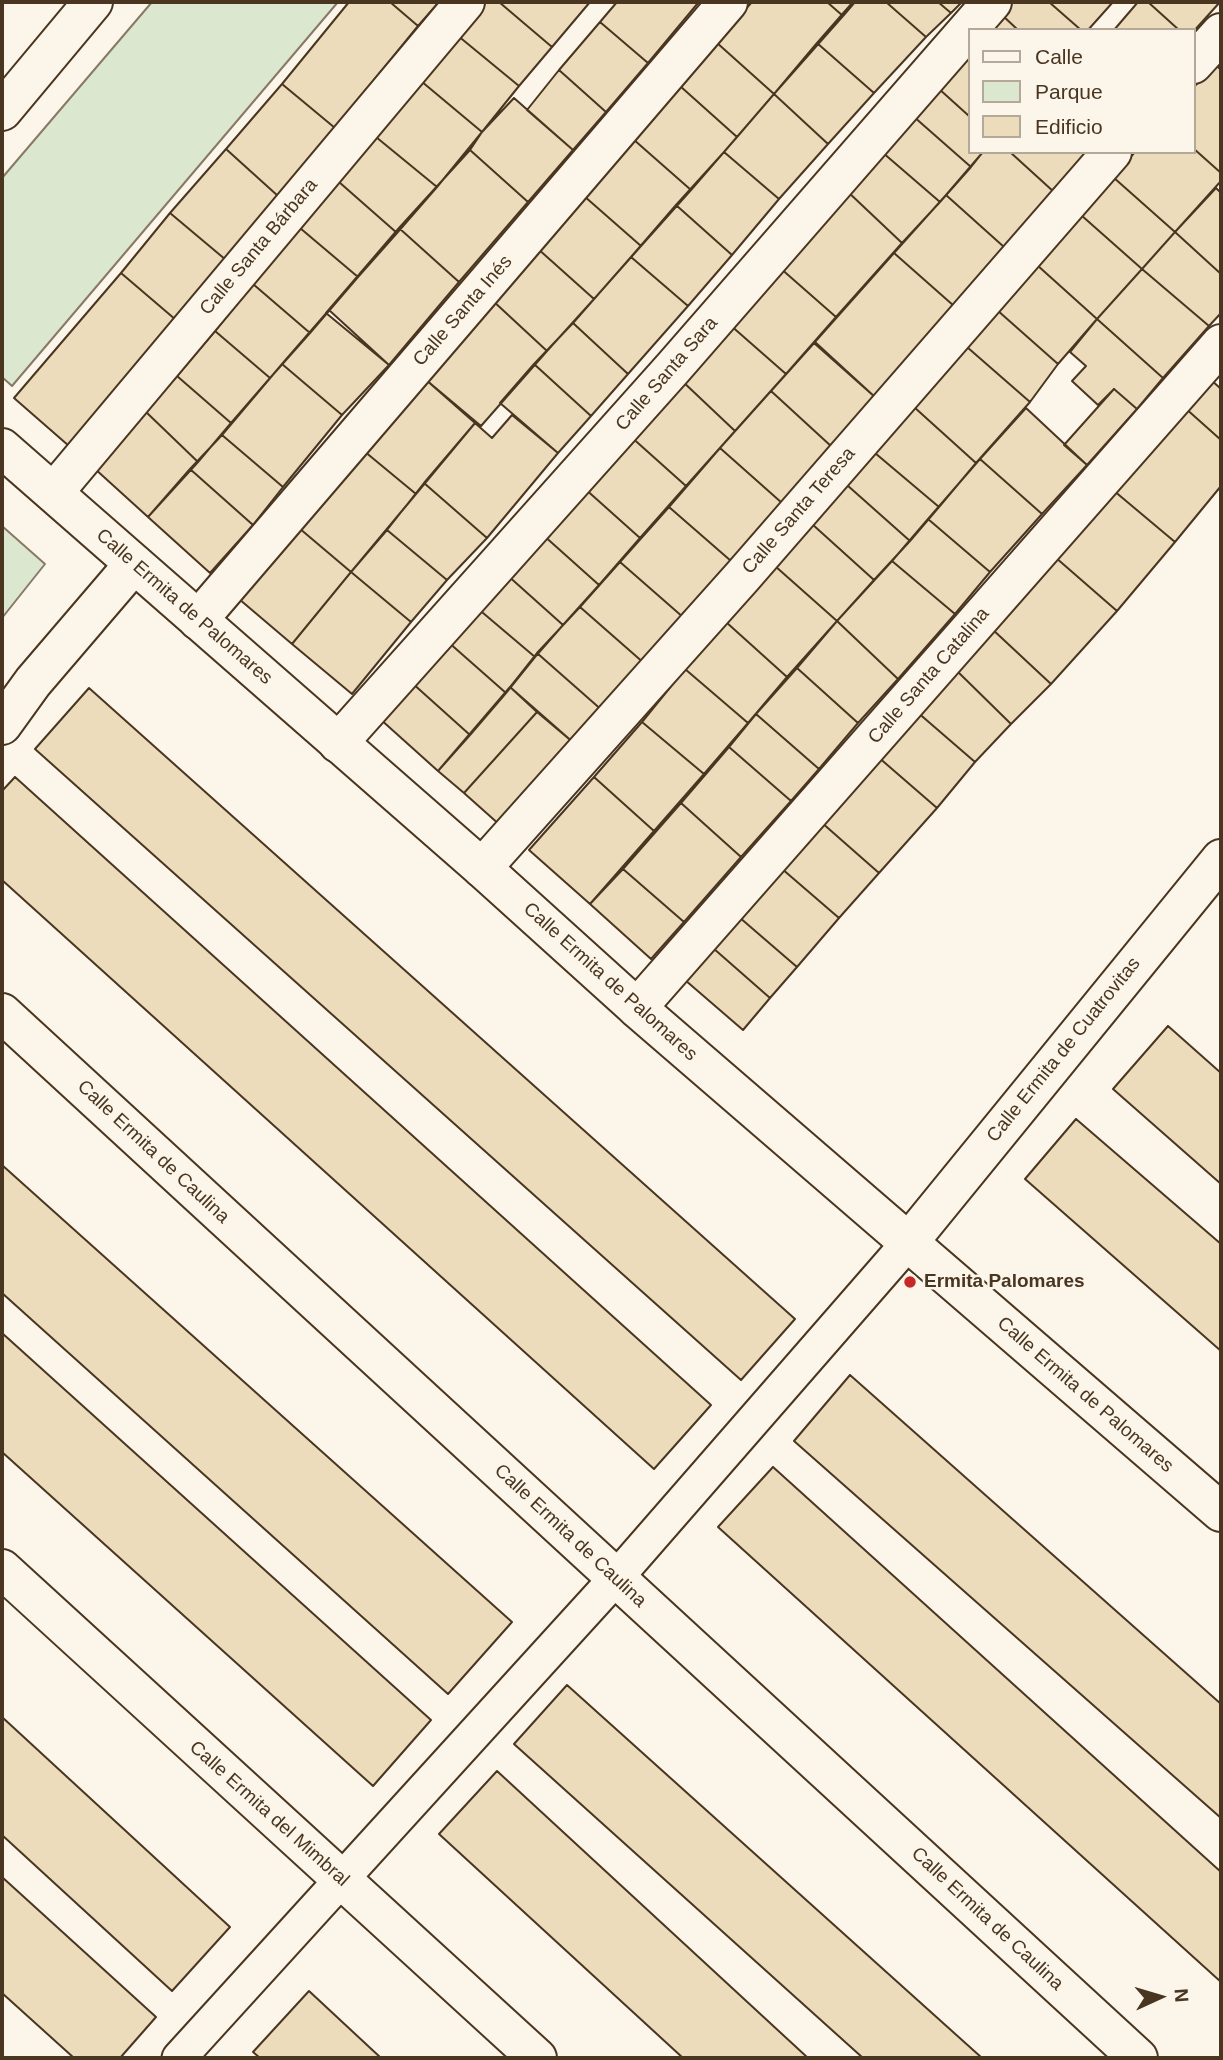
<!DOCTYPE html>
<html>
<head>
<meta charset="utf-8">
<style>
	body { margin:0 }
	#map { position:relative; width:1223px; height:2060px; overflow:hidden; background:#fbf6e9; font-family:Arial,sans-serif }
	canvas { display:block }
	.frame { position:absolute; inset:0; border:4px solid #4a3520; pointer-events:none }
	.legend { position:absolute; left:968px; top:28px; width:228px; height:126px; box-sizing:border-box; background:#fbf6e9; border:2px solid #b4a999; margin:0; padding:9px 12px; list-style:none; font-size:21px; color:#4a3520 }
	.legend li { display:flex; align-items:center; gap:14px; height:35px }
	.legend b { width:35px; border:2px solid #b4a999 }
	.north { position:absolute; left:1125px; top:1962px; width:70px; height:70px; -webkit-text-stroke:5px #fbf6e9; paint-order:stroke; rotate:86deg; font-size:19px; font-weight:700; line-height:28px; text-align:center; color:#4a3520 }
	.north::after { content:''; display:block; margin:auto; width:24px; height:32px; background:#4a3520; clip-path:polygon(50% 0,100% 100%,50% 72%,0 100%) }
</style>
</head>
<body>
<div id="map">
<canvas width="1223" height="2060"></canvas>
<div class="frame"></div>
<ul class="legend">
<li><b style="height:9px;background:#fbf6e9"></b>Calle</li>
<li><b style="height:19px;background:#dce7d0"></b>Parque</li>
<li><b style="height:19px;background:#ecdcbc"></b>Edificio</li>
</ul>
<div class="north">N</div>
</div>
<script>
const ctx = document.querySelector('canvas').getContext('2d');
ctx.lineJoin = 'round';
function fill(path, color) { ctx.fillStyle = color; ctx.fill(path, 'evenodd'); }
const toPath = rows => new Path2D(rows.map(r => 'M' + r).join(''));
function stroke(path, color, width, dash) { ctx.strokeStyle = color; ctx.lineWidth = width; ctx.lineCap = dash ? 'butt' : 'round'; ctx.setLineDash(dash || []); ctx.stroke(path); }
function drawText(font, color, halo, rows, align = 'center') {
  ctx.font = font + ' Arial,sans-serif'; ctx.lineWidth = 5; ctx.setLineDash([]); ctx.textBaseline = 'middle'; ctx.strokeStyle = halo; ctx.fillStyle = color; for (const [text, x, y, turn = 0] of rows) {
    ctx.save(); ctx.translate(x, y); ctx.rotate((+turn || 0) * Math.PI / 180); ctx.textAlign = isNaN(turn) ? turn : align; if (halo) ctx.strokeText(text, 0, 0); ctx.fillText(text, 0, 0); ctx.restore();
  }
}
const green = toPath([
	[152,2,338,2,12,386,2,377,2,178,152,2],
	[2,526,45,564,2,618,2,526]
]);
fill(green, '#dce7d0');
stroke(green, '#887966', 2);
const building = toPath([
	[349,2,390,2,418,26,335,128,282,84,349,2],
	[390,2,439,2,418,26,390,2],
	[486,2,499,2,552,47,519,86,457,35,486,2],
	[499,2,590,2,552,47,499,2],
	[617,2,697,2,698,3,648,63,600,22,617,2],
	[752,2,827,2,843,16,774,94,716,42,752,2],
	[827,2,855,2,843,16,827,2],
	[853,2,886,2,926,37,874,93,817,43,853,2],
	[886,2,938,2,951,13,926,37,886,2],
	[938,2,962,2,951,13,938,2],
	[1013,2,1049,2,1081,30,1018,30,1002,15,1013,2],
	[1049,2,1113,2,1088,30,1081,30,1049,2],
	[1138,2,1148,2,1179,30,1114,30,1138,2],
	[1148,2,1220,2,1193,32,1179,30,1148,2],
	[1002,15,1018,30,989,30,1002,15],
	[600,22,648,63,606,112,559,70,600,22],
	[457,35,519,86,482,132,421,81,457,35],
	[716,42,774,94,737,137,680,86,716,42],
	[817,43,874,93,828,144,774,94,817,43],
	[969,53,969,116,938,88,969,53],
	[1215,64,1221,70,1221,173,1193,148,1193,88,1215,64],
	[559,70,606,112,573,150,527,110,559,70],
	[421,81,482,132,437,187,376,137,421,81],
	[282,84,335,128,278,196,226,149,282,84],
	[680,86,737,137,691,190,633,139,680,86],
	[938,88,969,116,969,152,983,152,971,167,913,116,938,88],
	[774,94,828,144,779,199,724,152,774,94],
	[514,98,573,150,528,202,470,150,482,132,514,98],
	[913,116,971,167,940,202,882,152,913,116],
	[376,137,437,187,397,233,339,182,376,137],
	[633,139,691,190,641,246,584,196,633,139],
	[1193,148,1221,173,1221,181,1175,232,1113,177,1135,152,1193,152,1193,148],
	[226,149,278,196,226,260,170,213,226,149],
	[470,150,528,202,459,282,399,228,470,150],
	[724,152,779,199,732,255,676,205,724,152],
	[882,152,940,202,902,243,847,191,882,152],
	[983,152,1010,152,1054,192,1004,247,946,195,983,152],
	[1010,152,1088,152,1054,192,1010,152],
	[1113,177,1175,232,1142,269,1081,215,1113,177],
	[339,182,397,233,358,277,300,228,339,182],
	[1216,188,1221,193,1221,274,1175,232,1216,188],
	[847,191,902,243,836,317,779,267,847,191],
	[946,195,1004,247,954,306,894,253,946,195],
	[584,196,641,246,594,299,537,248,584,196],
	[676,205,732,255,688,306,631,257,676,205],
	[170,213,226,260,176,320,121,273,170,213],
	[1081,215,1142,269,1097,319,1037,265,1081,215],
	[300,228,358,277,310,333,253,284,300,228],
	[399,228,459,282,389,365,326,313,399,228],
	[1175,232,1221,274,1221,313,1209,326,1142,269,1175,232],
	[537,248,594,299,547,351,492,300,537,248],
	[894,253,954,306,876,398,814,343,894,253],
	[631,257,688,306,628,374,573,323,631,257],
	[1037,265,1097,319,1058,364,997,310,1037,265],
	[779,267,836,317,786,374,729,324,779,267],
	[1142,269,1209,326,1163,378,1097,319,1142,269],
	[121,273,176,320,69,446,14,398,121,273],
	[253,284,310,333,270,378,215,331,253,284],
	[492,300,547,351,481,426,425,379,492,300],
	[329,310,389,365,342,415,282,364,329,310],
	[997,310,1058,364,1030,402,967,347,997,310],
	[1097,319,1163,378,1137,409,1114,389,1098,405,1072,381,1086,366,1070,352,1097,319],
	[573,323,628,374,591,416,534,364,573,323],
	[729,324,786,374,735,431,680,379,729,324],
	[215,331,270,378,231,423,177,376,215,331],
	[815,342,876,398,832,447,771,391,815,342],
	[967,347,1030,402,976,463,914,407,967,347],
	[282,364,342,415,283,487,222,435,282,364],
	[534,364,591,416,558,453,500,403,534,364],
	[177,376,231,423,198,462,145,411,177,376],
	[1209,378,1221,389,1221,440,1184,407,1209,378],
	[425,379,475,423,416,494,364,451,425,379],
	[680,379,735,431,686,486,629,435,680,379],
	[1114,389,1137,409,1087,465,1064,445,1114,389],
	[771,391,832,447,782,503,720,448,771,391],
	[914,407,976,463,939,507,875,453,914,407],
	[1184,407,1221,440,1221,486,1175,542,1113,490,1184,407],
	[1026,408,1087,465,1042,514,980,459,1026,408],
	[145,411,198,462,148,517,94,468,145,411],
	[512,415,558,453,487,538,424,483,475,423,492,438,512,415],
	[222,435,283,487,253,525,190,469,222,435],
	[629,435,686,486,640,538,583,487,629,435],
	[720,448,782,503,731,561,669,507,720,448],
	[364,451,416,494,351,572,299,528,364,451],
	[875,453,939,507,910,541,847,485,875,453],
	[980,459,1042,514,990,572,928,519,980,459],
	[190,469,253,525,210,573,148,517,190,469],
	[424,483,487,538,447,580,387,530,424,483],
	[847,485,910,541,874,580,812,524,847,485],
	[583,487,640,538,599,585,542,534,583,487],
	[1113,490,1175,542,1117,611,1055,557,1113,490],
	[669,507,731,561,684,618,620,562,669,507],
	[928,519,990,572,955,614,892,561,928,519],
	[812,524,874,580,837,621,775,566,812,524],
	[299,528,351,572,292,644,239,599,299,528],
	[387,530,447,580,411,622,351,572,387,530],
	[542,534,599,585,563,625,506,574,542,534],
	[1055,557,1117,611,1051,684,991,628,1055,557],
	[892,561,955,614,898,679,837,621,892,561],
	[620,562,684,618,645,664,580,607,620,562],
	[775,566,837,621,787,677,726,622,775,566],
	[351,572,411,622,352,694,292,644,351,572],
	[506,574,563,625,535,657,476,607,506,574],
	[476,607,535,657,506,693,447,641,476,607],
	[580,607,645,664,604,712,537,653,580,607],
	[837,621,898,679,858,723,797,668,837,621],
	[726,622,787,677,748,723,685,669,726,622],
	[991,628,1051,684,1011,724,955,669,991,628],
	[447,641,506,693,470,735,411,682,447,641],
	[537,653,604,712,575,744,510,687,537,653],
	[797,668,858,723,819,769,756,714,797,668],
	[685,669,748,723,704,774,642,722,685,669],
	[955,669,1011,724,975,762,916,711,955,669],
	[411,682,470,735,438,771,379,718,411,682],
	[510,687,537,712,464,793,438,771,510,687],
	[89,688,795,1319,741,1380,35,749,89,688],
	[916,711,975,762,937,808,877,756,916,711],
	[537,712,575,744,501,826,464,793,537,712],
	[756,714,819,769,791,801,729,747,756,714],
	[642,722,704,774,654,831,594,777,642,722],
	[729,747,791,801,741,857,681,803,729,747],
	[877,756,937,808,879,873,821,822,877,756],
	[15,777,711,1405,654,1469,2,880,2,791,15,777],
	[594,777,654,831,590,904,529,850,594,777],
	[681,803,741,857,684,922,623,869,681,803],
	[821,822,879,873,839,918,781,868,821,822],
	[781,868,839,918,797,967,739,917,781,868],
	[623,869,684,922,651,959,590,904,623,869],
	[739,917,797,967,770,998,713,948,739,917],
	[713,948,770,998,743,1030,685,980,713,948],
	[1168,1026,1221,1073,1221,1184,1113,1089,1168,1026],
	[1076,1119,1221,1244,1221,1351,1025,1179,1076,1119],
	[2,1165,512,1622,448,1694,2,1293,2,1165],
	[2,1333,431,1720,373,1786,2,1452,2,1333],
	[850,1375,1221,1704,1221,1818,794,1441,850,1375],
	[773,1467,1221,1872,1221,1982,718,1527,773,1467],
	[567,1685,982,2058,863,2058,514,1744,567,1685],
	[2,1717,230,1927,172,1991,2,1835,2,1717],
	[497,1771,808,2058,683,2058,439,1834,497,1771],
	[2,1877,156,2017,120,2058,74,2058,2,1993,2,1877],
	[309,1991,381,2058,260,2058,253,2052,309,1991]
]);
fill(building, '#ecdcbc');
stroke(building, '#4a3520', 2);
const pedestrian = toPath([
	[179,2058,616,1578,908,1243]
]);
const minor = toPath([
	[1193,64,1221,33],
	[54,492,465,2],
	[198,620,728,2],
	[2,725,33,682,134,564],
	[338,743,673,368,992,2],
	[482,868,742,577,1112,152],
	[637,1008,1221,344],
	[2,1013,1138,2058],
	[908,1243,1221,859],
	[2,1569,537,2058]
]);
const tertiary = toPath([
	[2,111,93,2],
	[2,448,482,868,637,1008,1221,1512]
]);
stroke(pedestrian, '#4a3520', 37);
stroke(minor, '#4a3520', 42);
stroke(tertiary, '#4a3520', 42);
stroke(pedestrian, '#fbf6e9', 33);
stroke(minor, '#fbf6e9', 38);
stroke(tertiary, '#fbf6e9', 38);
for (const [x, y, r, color] of [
	[910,1282,7,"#c62828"]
]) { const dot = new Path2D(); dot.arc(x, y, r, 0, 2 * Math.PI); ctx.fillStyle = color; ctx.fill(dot); stroke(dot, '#fbf6e9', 2.5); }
drawText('19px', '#4a3520', '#fbf6e9', [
	["Calle Santa Bárbara",259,247,-50],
	["Calle Santa Inés",463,311,-49],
	["Calle Santa Sara",667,374,-49],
	["Calle Santa Teresa",799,511,-49],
	["Calle Ermita de Palomares",184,607,41],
	["Calle Santa Catalina",929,676,-49],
	["Calle Ermita de Palomares",610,982,42],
	["Calle Ermita de Cuatrovitas",1064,1050,-51],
	["Calle Ermita de Caulina",153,1152,43],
	["Calle Ermita de Palomares",1085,1395,41],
	["Calle Ermita de Caulina",570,1536,43],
	["Calle Ermita del Mimbral",269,1814,42],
	["Calle Ermita de Caulina",987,1919,43]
]);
drawText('bold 19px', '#4a3520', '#fbf6e9', [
	["Ermita Palomares",924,1282]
], 'left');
</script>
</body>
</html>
